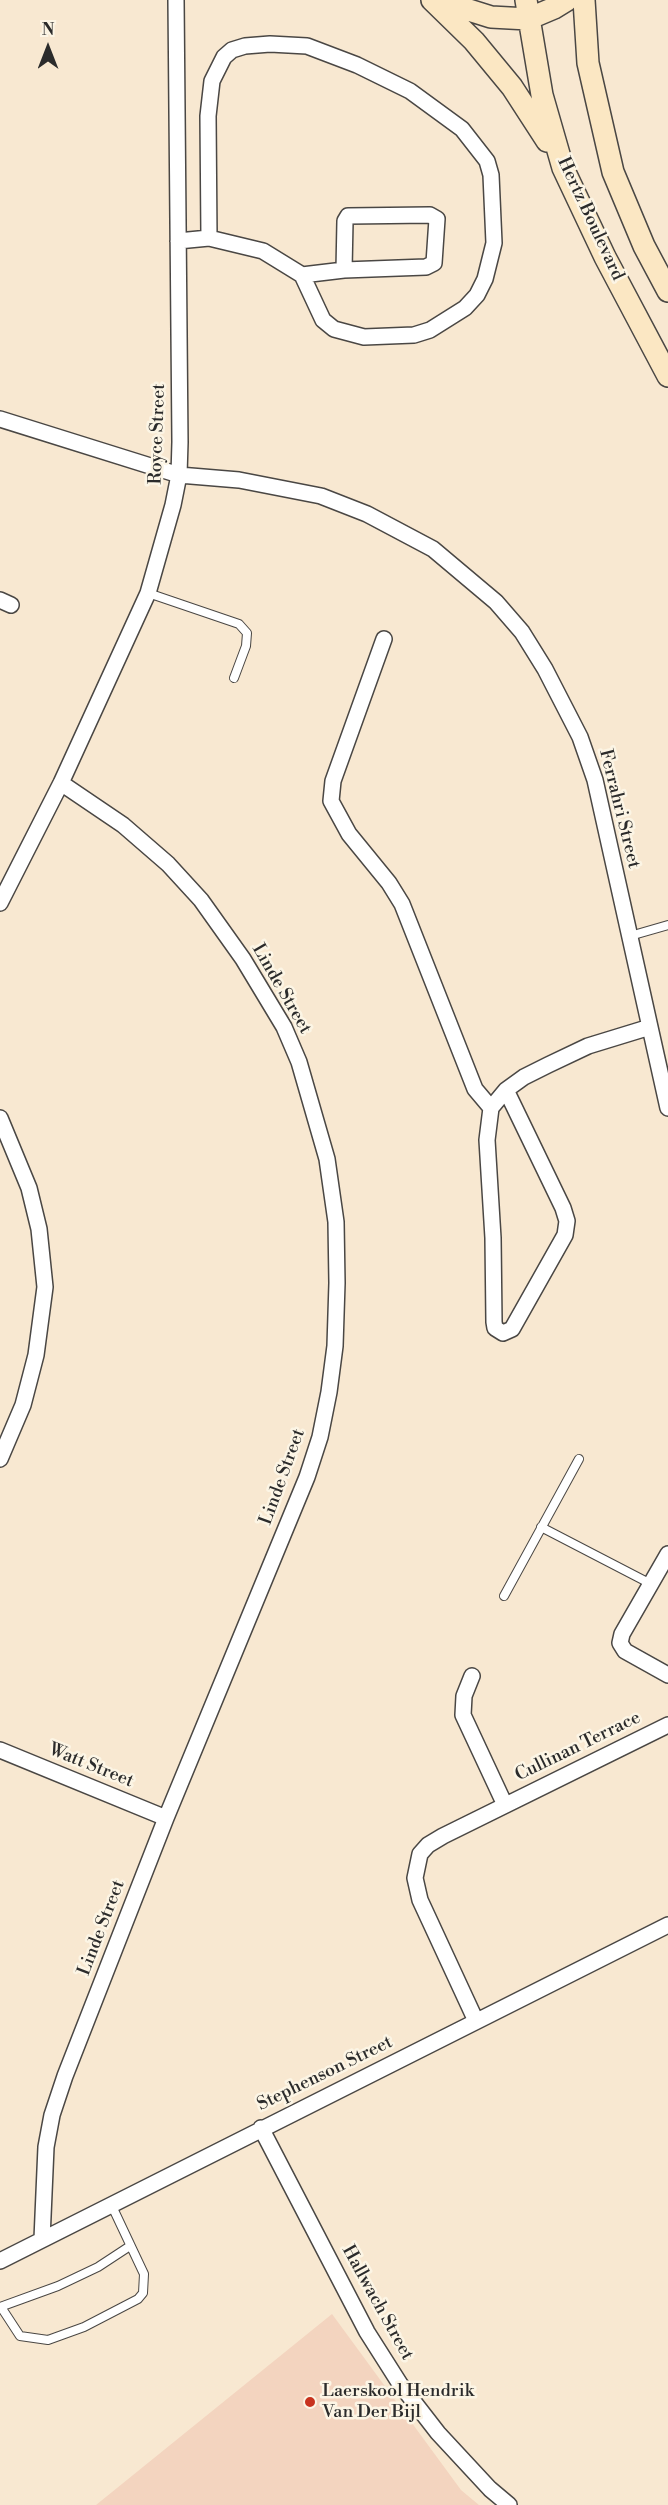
<!DOCTYPE html>
<html>
<head>
<meta charset="utf-8">
<style>
	body { margin:0 }
	#map { position:relative; width:668px; height:2505px; overflow:hidden; background:#f8e8d1; font-family:"Libre Bodoni",serif }
	canvas { display:block }
	.north { position:absolute; left:18px; top:18px; width:60px; height:60px; -webkit-text-stroke:4px #fcf5e5; paint-order:stroke; rotate:0deg; font-size:16px; font-weight:700; line-height:24px; text-align:center; color:#2b2b2b }
	.north::after { content:''; display:block; margin:auto; width:21px; height:27px; background:#2b2b2b; clip-path:polygon(50% 0,100% 100%,50% 72%,0 100%) }
</style>
</head>
<body>
<div id="map">
<canvas width="668" height="2505"></canvas>
<div class="north">N</div>
</div>
<script>
const ctx = document.querySelector('canvas').getContext('2d');
ctx.lineJoin = 'round';
function fill(path, color) { ctx.fillStyle = color; ctx.fill(path, 'evenodd'); }
const toPath = rows => new Path2D(rows.map(r => 'M' + r).join(''));
function stroke(path, color, width, dash) { ctx.strokeStyle = color; ctx.lineWidth = width; ctx.lineCap = dash ? 'butt' : 'round'; ctx.setLineDash(dash || []); ctx.stroke(path); }
function drawText(font, color, halo, rows, align = 'center') {
  ctx.font = font + ' "Libre Bodoni",serif'; ctx.lineWidth = 5; ctx.setLineDash([]); ctx.textBaseline = 'middle'; ctx.strokeStyle = halo; ctx.fillStyle = color; for (const [text, x, y, turn = 0] of rows) {
    ctx.save(); ctx.translate(x, y); ctx.rotate((+turn || 0) * Math.PI / 180); ctx.textAlign = isNaN(turn) ? turn : align; if (halo) ctx.strokeText(text, 0, 0); ctx.fillText(text, 0, 0); ctx.restore();
  }
}
fill(toPath([
	[332,2314,461,2490,479,2505,96,2505]
]), '#f3d4bf');
const lane = toPath([
	[148,593,239,624,247,633,246,646,234,678],
	[630,936,668,925],
	[541,1527,651,1584],
	[504,1596,579,1459],
	[0,2307,58,2286,98,2267,130,2246],
	[1,2307,20,2336,48,2340,84,2327,138,2299,143,2293,144,2274,111,2204]
]);
const street = toPath([
	[178,241,209,238,263,251,302,275,323,320,334,329,364,337,414,335,430,330,465,308,477,295,485,279,494,243,491,175,487,161,462,129,410,91,357,65,307,46,270,44,245,46,232,50,224,57,212,81,208,116,209,238],
	[302,275,344,270,426,267,434,263,437,219,430,215,348,216,345,221,344,270],
	[0,419,179,475,239,480,321,496,367,514,433,549,496,602,522,632,545,669,580,737,595,780,668,1108],
	[0,600,11,605],
	[384,639,333,781,331,801,349,834,389,883,402,904,475,1089,491,1108],
	[0,903,61,783,148,593,173,505,179,475,180,442,176,0],
	[506,1090,563,1208,567,1221,565,1235,512,1329,503,1333,495,1328,494,1322,493,1238,487,1140,491,1108,506,1090,524,1077,548,1065,588,1046,650,1027],
	[0,1118,29,1188,39,1229,45,1287,36,1355,23,1405,0,1459],
	[668,1554,622,1634,620,1643,625,1651,668,1675],
	[472,1676,464,1696,463,1715,505,1805],
	[0,1750,166,1818],
	[476,2021,420,1900,415,1878,420,1854,428,1845,443,1836,668,1725],
	[261,2128,367,2332,400,2384,438,2433,490,2489,509,2505],
	[42,2239,46,2147,52,2115,65,2076,166,1818,307,1477,320,1437,329,1392,335,1346,337,1283,336,1222,327,1159,299,1062,284,1027,243,959,201,900,168,864,123,825,61,783],
	[0,2261,668,1925]
]);
const secondary = toPath([
	[432,0,474,41,512,87,547,141],
	[437,0,491,17,528,19,554,8,567,0],
	[526,0,542,95,563,168,605,257,668,376],
	[584,0,588,63,613,172,644,246,668,291]
]);
stroke(lane, '#4a4744', 10);
stroke(street, '#4a4744', 18);
stroke(secondary, '#4a4744', 24);
stroke(lane, '#fff', 8);
stroke(street, '#fff', 15);
stroke(secondary, '#fbe7c3', 21);
for (const [x, y, r, color] of [
	[310,2402,6,"#c8321e"]
]) { const dot = new Path2D(); dot.arc(x, y, r, 0, 2 * Math.PI); ctx.fillStyle = color; ctx.fill(dot); stroke(dot, '#fcf5e5', 2); }
drawText('18px', '#2b2b2b', '#fcf5e5', [
	["Hertz Boulevard",590,219,65],
	["Royce Street",158,434,-88],
	["Ferrahri Street",619,809,76],
	["Linde Street",281,989,60],
	["Linde Street",283,1477,-70],
	["Cullinan Terrace",578,1747,-26],
	["Watt Street",91,1766,22],
	["Linde Street",102,1928,-69],
	["Stephenson Street",325,2074,-26],
	["Hallwach Street",377,2303,61]
]);
drawText('18px', '#2b2b2b', '#fcf5e5', [
	["Laerskool Hendrik",322,2392],
	["Van Der Bijl",322,2413]
], 'left');
</script>
</body>
</html>
